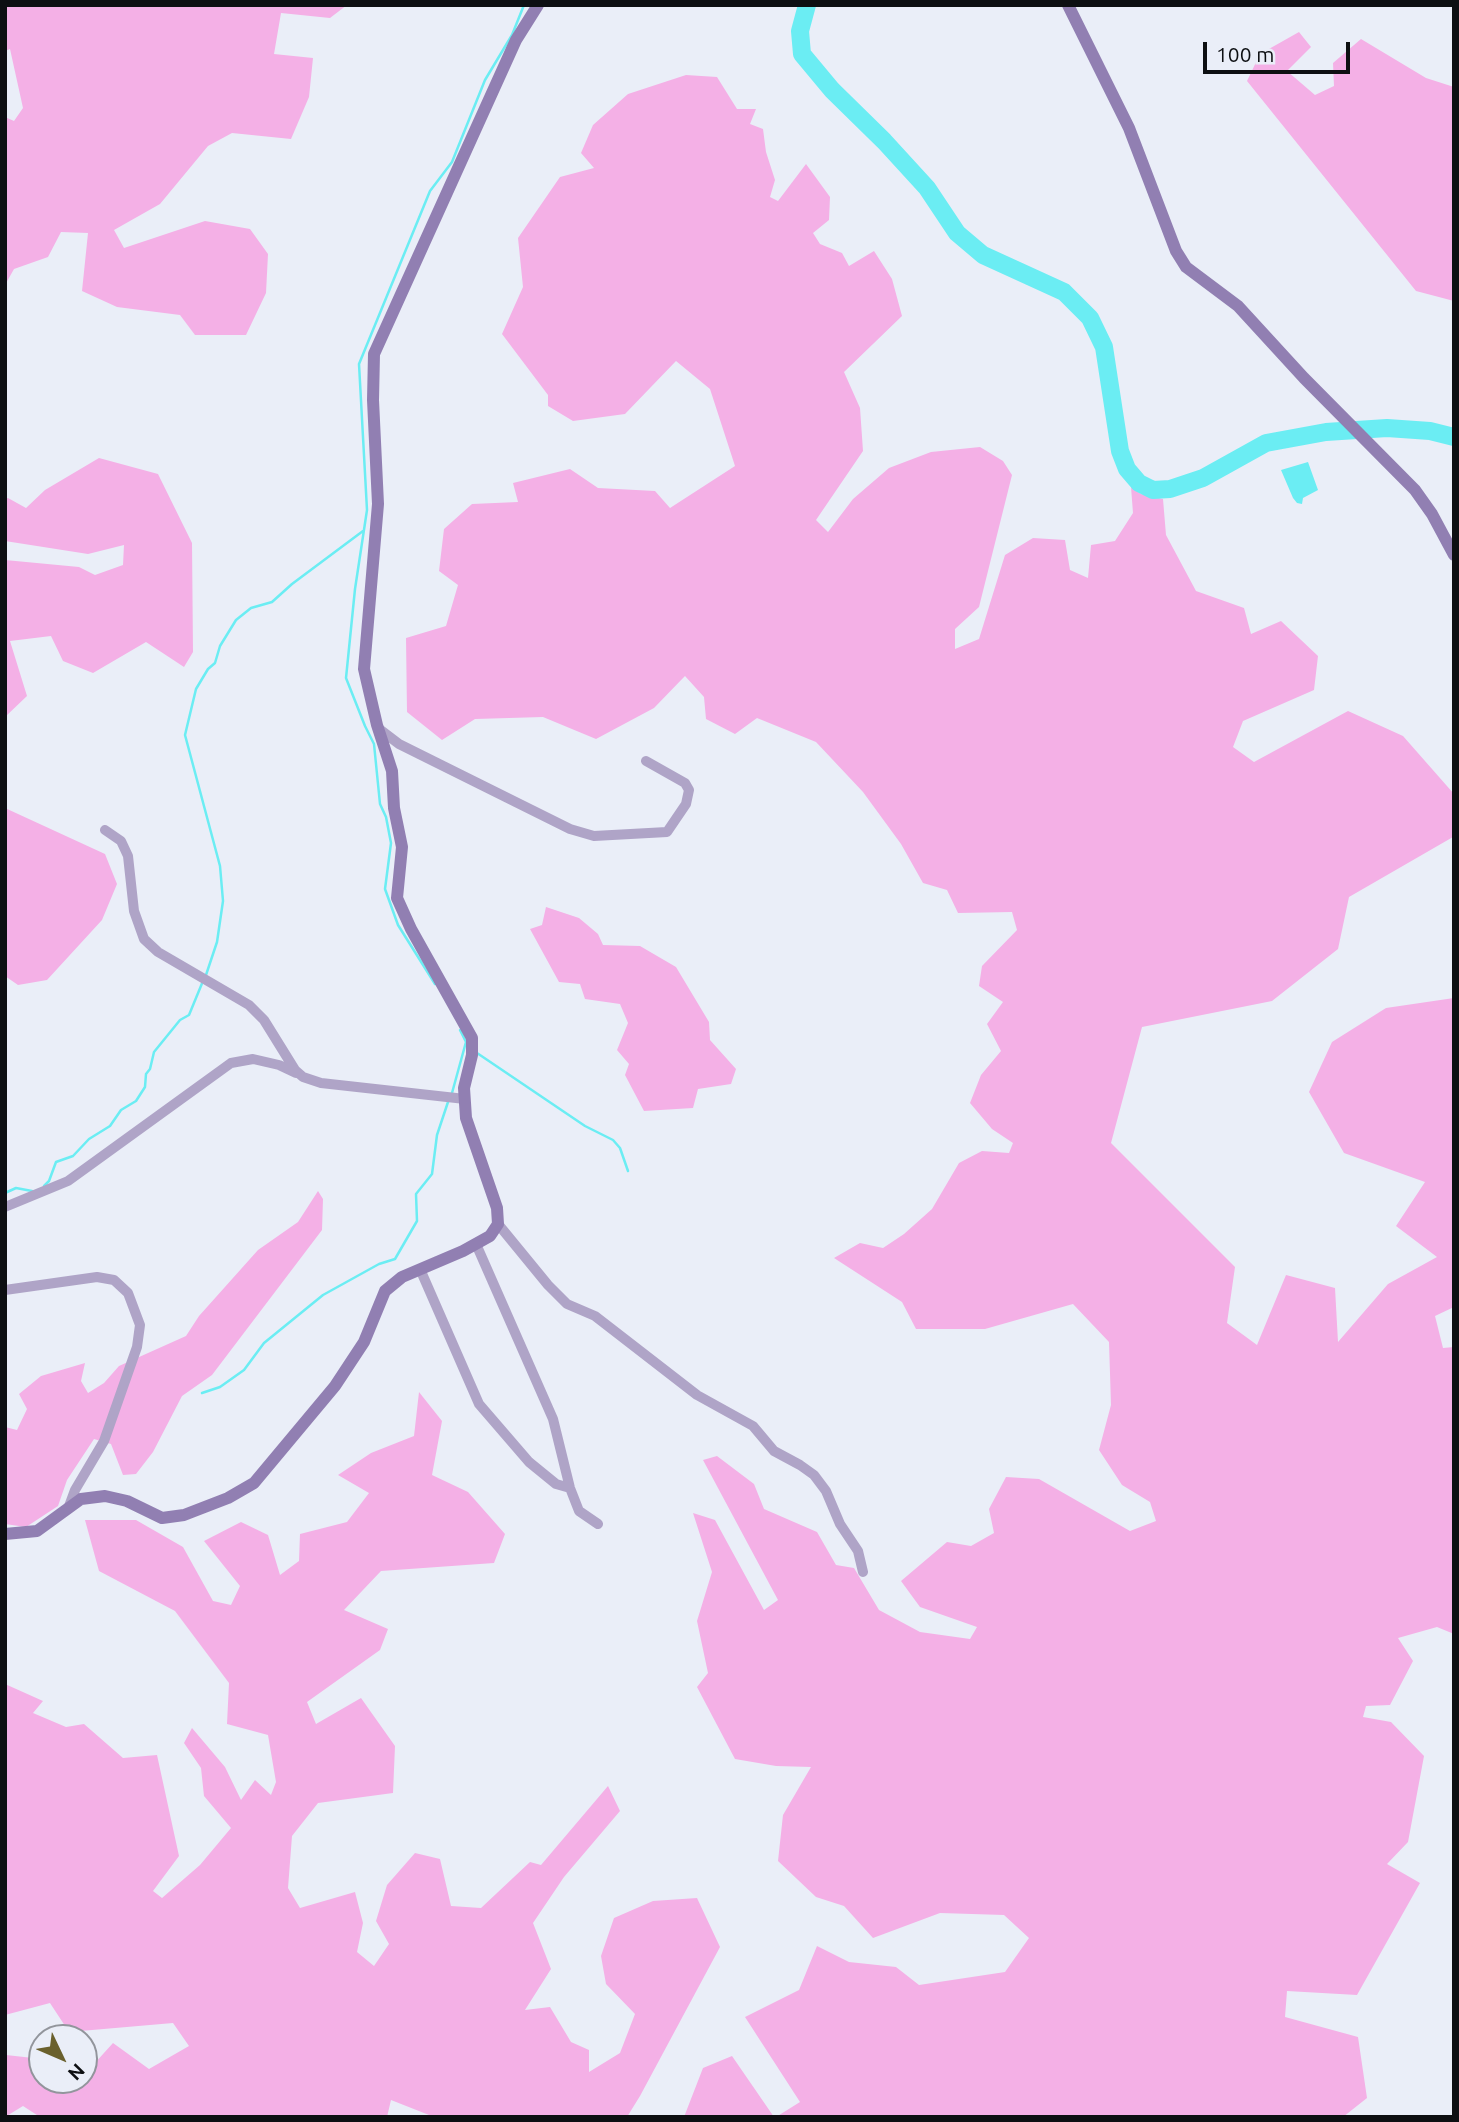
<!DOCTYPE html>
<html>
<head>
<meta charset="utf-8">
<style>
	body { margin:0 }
	#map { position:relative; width:1459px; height:2122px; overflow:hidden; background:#eaeef8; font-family:Ubuntu,sans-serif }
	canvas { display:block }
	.frame { position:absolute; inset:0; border:7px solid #0d0f12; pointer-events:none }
	.north { position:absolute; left:28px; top:2024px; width:70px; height:70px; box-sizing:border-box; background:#eaeef8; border:2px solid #92959c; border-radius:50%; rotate:134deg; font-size:19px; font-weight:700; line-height:28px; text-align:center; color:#0d0f12 }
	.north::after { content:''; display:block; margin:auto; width:24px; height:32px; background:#6a602d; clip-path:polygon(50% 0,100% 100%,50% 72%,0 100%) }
	.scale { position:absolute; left:1203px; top:42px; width:147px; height:32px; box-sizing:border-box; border:4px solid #0d0f12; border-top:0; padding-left:9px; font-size:21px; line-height:24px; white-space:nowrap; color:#0d0f12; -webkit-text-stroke:5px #eaeef8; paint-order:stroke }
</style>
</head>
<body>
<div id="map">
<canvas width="1459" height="2122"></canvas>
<div class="frame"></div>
<div class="north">N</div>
<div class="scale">100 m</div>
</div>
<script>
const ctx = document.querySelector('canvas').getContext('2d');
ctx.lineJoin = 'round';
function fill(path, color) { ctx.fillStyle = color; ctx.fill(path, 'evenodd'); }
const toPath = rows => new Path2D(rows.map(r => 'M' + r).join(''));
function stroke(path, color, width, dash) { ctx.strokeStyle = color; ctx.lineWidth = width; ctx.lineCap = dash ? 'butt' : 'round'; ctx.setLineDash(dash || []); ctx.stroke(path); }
fill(toPath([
	[5,5,347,5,330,18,281,13,274,54,313,58,309,97,291,139,232,133,208,146,160,204,114,230,124,248,205,221,250,229,268,254,266,293,246,335,195,335,180,315,117,307,82,291,88,233,61,232,48,257,14,269,5,285,5,117,14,121,23,108,10,49,5,51],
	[1299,32,1311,47,1287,71,1315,95,1334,86,1333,63,1361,39,1426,78,1454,87,1454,301,1416,291,1247,81,1260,54],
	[686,75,717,77,737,109,756,109,750,124,763,129,766,152,775,180,770,197,778,201,806,164,830,197,829,220,813,233,820,244,842,253,849,266,874,251,892,279,902,316,844,372,860,408,863,451,816,520,828,532,853,499,889,468,931,452,980,447,1003,461,1012,475,979,607,955,629,955,649,979,639,1005,555,1033,538,1065,540,1070,570,1088,578,1091,545,1115,541,1133,513,1131,487,1141,494,1163,499,1166,535,1196,591,1244,608,1251,634,1281,621,1318,656,1314,690,1243,721,1233,747,1254,762,1348,711,1403,736,1454,794,1453,837,1349,897,1338,949,1272,1001,1142,1027,1111,1143,1235,1267,1227,1323,1257,1345,1286,1275,1335,1288,1338,1342,1388,1284,1437,1257,1396,1226,1425,1182,1344,1153,1309,1092,1332,1042,1386,1008,1454,998,1454,1307,1435,1316,1443,1348,1454,1347,1454,1634,1437,1627,1398,1638,1413,1661,1390,1705,1366,1706,1363,1717,1391,1722,1424,1756,1408,1842,1387,1864,1420,1883,1357,1995,1287,1991,1285,2017,1358,2037,1367,2098,1343,2117,776,2117,800,2102,745,2017,799,1990,817,1946,849,1962,896,1967,919,1985,1005,1972,1029,1938,1004,1915,940,1913,873,1938,844,1906,816,1897,778,1861,783,1815,811,1767,776,1766,735,1759,697,1687,708,1673,697,1621,712,1572,693,1513,715,1520,764,1610,778,1600,703,1460,717,1456,754,1484,764,1509,817,1532,836,1565,854,1568,879,1610,920,1632,970,1639,977,1627,920,1607,901,1581,947,1542,971,1546,994,1533,989,1509,1006,1477,1039,1479,1130,1531,1156,1521,1150,1502,1122,1485,1099,1450,1111,1405,1109,1342,1073,1304,985,1329,916,1329,902,1302,834,1258,860,1243,883,1248,904,1234,932,1209,959,1163,982,1151,1009,1153,1013,1143,992,1129,970,1103,981,1075,1001,1051,987,1024,1003,1002,979,986,982,966,1017,930,1012,912,958,913,947,890,923,883,901,844,863,792,816,742,757,718,735,734,706,719,704,697,685,676,654,708,596,739,543,717,475,719,442,740,407,712,406,638,446,626,458,585,439,571,444,529,472,504,518,502,513,483,570,469,598,488,655,491,670,508,735,466,710,389,676,361,625,414,573,421,548,406,548,395,502,334,523,287,518,238,560,177,594,168,581,153,593,125,628,94],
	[99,458,158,474,192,543,193,652,184,667,146,642,93,673,63,661,51,636,10,641,27,696,5,717,5,560,79,567,95,575,123,565,124,545,88,554,5,541,5,499,8,498,26,508,45,490],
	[5,808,105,854,117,884,102,920,47,980,18,985,5,976],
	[546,907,579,918,598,934,603,945,640,946,676,967,709,1022,710,1040,736,1069,731,1084,698,1089,693,1108,644,1111,625,1075,629,1064,617,1050,628,1023,620,1004,585,999,580,984,559,982,530,929,542,925],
	[318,1191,323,1199,322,1230,212,1375,182,1396,153,1452,136,1474,123,1475,111,1444,94,1439,67,1480,58,1506,26,1527,5,1524,5,1427,17,1430,27,1409,19,1394,41,1376,85,1363,81,1381,88,1393,104,1383,119,1366,186,1336,199,1316,258,1250,298,1222],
	[419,1392,442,1421,432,1475,468,1492,505,1534,494,1563,381,1571,344,1610,388,1629,380,1650,307,1702,316,1724,361,1698,395,1746,393,1793,318,1803,292,1836,288,1888,300,1908,355,1892,363,1923,357,1952,374,1966,389,1944,376,1921,387,1885,415,1853,440,1859,451,1906,481,1908,530,1862,541,1865,608,1786,620,1811,564,1877,533,1923,551,1969,525,2010,550,2007,571,2042,589,2050,589,2072,620,2053,635,2014,606,1984,601,1956,614,1918,653,1901,697,1898,720,1947,640,2096,627,2117,429,2117,429,2115,391,2100,387,2117,40,2117,23,2106,5,2117,6,2055,42,2059,42,2080,84,2080,84,2063,94,2064,113,2043,149,2069,189,2046,173,2023,69,2032,50,2003,5,2015,5,1684,43,1701,33,1713,66,1727,84,1724,123,1758,157,1755,179,1856,153,1891,162,1898,200,1865,231,1828,204,1796,201,1768,184,1743,192,1728,225,1767,241,1800,255,1780,271,1795,276,1782,268,1735,227,1724,229,1683,175,1611,99,1571,85,1520,136,1520,183,1547,213,1601,231,1605,240,1586,204,1541,241,1522,268,1535,280,1575,299,1561,300,1534,347,1522,369,1493,338,1475,371,1453,414,1436],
	[732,2056,774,2117,684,2117,703,2068]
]), '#f4b0e6');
fill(toPath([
	[1308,462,1318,490,1303,498,1302,504,1297,503,1293,498,1281,470]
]), '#6bedf3');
stroke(toPath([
	[206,975,217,942,223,901,220,866,185,735,196,689,208,669,215,663,220,646,236,620,251,608,272,602,292,584,363,531],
	[435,984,398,925,385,889,391,843,386,817,380,804,374,744,365,726,346,678,355,589,367,510,359,364,430,191,452,162,485,80,512,35,524,5],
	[477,1053,585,1126,613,1140,620,1148,628,1171],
	[452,1093,466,1042,460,1030],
	[44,1186,49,1181,56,1162,73,1156,89,1139,110,1126,121,1110,136,1101,145,1087,146,1074,150,1069,154,1052,180,1020,189,1015,203,981],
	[5,1193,16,1188,32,1191],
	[202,1393,220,1387,244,1370,264,1343,323,1295,379,1264,395,1259,417,1221,416,1194,432,1174,437,1135,449,1099]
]), '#6bedf3', 2.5);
stroke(toPath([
	[807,5,800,31,802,54,832,90,884,141,927,188,957,233,983,255,1064,292,1090,318,1104,347,1120,451,1127,469,1139,483,1153,490,1170,489,1203,478,1266,443,1326,432,1387,428,1430,431,1454,437]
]), '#6bedf3', 18);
stroke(toPath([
	[378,728,399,744,570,829,594,836,667,832,686,804,689,790,685,783,646,761],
	[105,830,121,841,128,856,134,911,144,939,158,952,249,1005,264,1020,295,1070,303,1077,321,1083,465,1099],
	[5,1207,68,1181,231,1063,253,1059,279,1065,296,1073],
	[498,1224,548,1285,567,1304,595,1316,697,1395,753,1426,774,1451,800,1465,814,1475,826,1491,840,1524,858,1551,863,1572],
	[476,1244,553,1419,570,1488,579,1511,598,1524],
	[420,1269,479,1404,529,1462,556,1484,570,1488],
	[5,1290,97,1277,114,1280,128,1293,140,1325,137,1347,104,1441,75,1490,68,1509]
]), '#afa4c7', 10);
stroke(toPath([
	[1068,5,1129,128,1176,251,1186,267,1238,306,1304,378,1415,490,1432,514,1454,555],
	[5,1534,37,1531,81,1499,105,1496,127,1501,162,1518,184,1515,228,1498,254,1483,335,1386,364,1342,385,1291,402,1277,463,1251,490,1236,498,1224,497,1208,466,1118,464,1088,472,1055,472,1038,411,929,397,898,402,847,394,808,392,771,377,725,364,669,378,504,373,400,374,354,516,40,538,5]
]), '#917fb2', 12);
</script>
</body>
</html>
